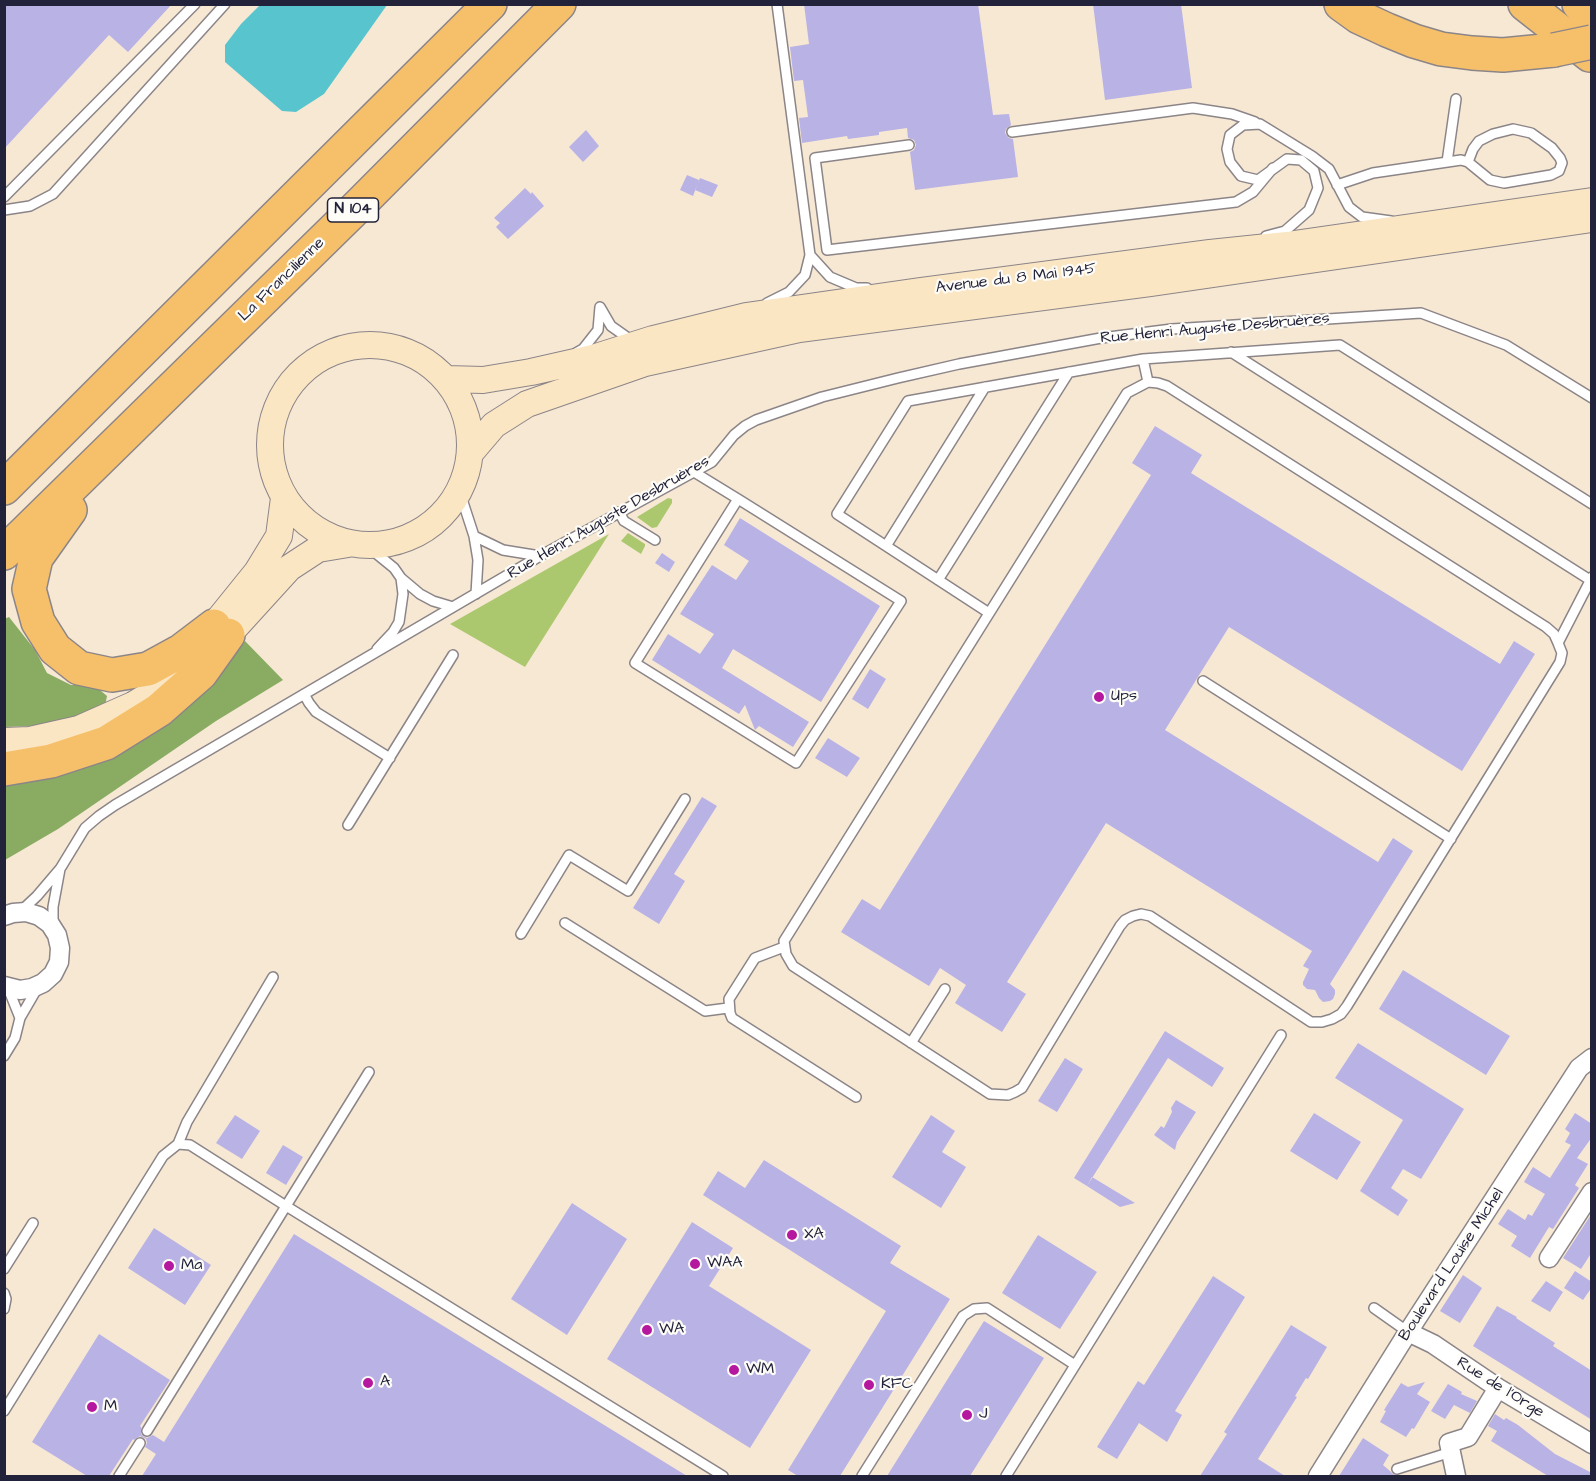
<!DOCTYPE html>
<html>
<head>
<meta charset="utf-8">
<style>
	body { margin:0 }
	#map { position:relative; width:1596px; height:1481px; overflow:hidden; background:#f7e8d4; font-family:"Architects Daughter",sans-serif }
	canvas { display:block }
	.frame { position:absolute; inset:0; border:6px solid #22223b; pointer-events:none }
</style>
</head>
<body>
<div id="map">
<canvas width="1596" height="1481"></canvas>
<div class="frame"></div>
</div>
<script>
const ctx = document.querySelector('canvas').getContext('2d');
ctx.lineJoin = 'round';
function fill(path, color) { ctx.fillStyle = color; ctx.fill(path, 'evenodd'); }
const toPath = rows => new Path2D(rows.map(r => 'M' + r).join(''));
function stroke(path, color, width, dash) { ctx.strokeStyle = color; ctx.lineWidth = width; ctx.lineCap = dash ? 'butt' : 'round'; ctx.setLineDash(dash || []); ctx.stroke(path); }
function drawText(font, color, halo, rows, align = 'center') {
  ctx.font = font + ' "Architects Daughter",sans-serif'; ctx.lineWidth = 4.5; ctx.setLineDash([]); ctx.textBaseline = 'middle'; ctx.strokeStyle = halo; ctx.fillStyle = color; for (const [text, x, y, turn = 0] of rows) {
    ctx.save(); ctx.translate(x, y); ctx.rotate((+turn || 0) * Math.PI / 180); ctx.textAlign = isNaN(turn) ? turn : align; if (halo) ctx.strokeText(text, 0, 0); ctx.fillText(text, 0, 0); ctx.restore();
  }
}
fill(toPath([
	[668,498,672,499,672,503,657,527,652,528,637,517],
	[628,533,645,544,645,546,641,554,621,541],
	[609,534,525,667,450,624]
]), '#acc86f');
fill(toPath([
	[9,617,35,650,47,673,71,685,94,685,107,696,104,711,74,724,5,727,4,619],
	[245,641,283,680,216,721,58,829,5,860,4,780,209,679]
]), '#89ac62');
fill(toPath([
	[261,4,387,4,387,5,324,94,296,112,282,111,225,62,225,45,241,24]
]), '#58c5ce');
fill(toPath([
	[4,4,172,4,128,52,109,35,4,149],
	[804,4,978,4,993,115,1009,114,1011,125,1006,129,1005,133,1009,138,1013,139,1018,177,915,190,910,152,914,150,916,145,914,140,908,138,907,128,879,132,879,135,848,139,847,136,802,143,799,118,808,117,803,80,794,81,790,47,809,44],
	[1093,4,1181,4,1192,88,1105,100],
	[586,130,599,146,583,162,569,147],
	[687,175,699,180,693,196,680,190],
	[700,178,718,185,712,197,695,190],
	[525,188,531,194,532,192,544,206,508,239,496,227,500,223,494,218],
	[1155,426,1202,455,1191,473,1500,664,1514,641,1535,654,1462,771,1229,627,1165,730,1378,862,1393,838,1413,851,1330,984,1335,990,1335,994,1333,999,1330,1001,1323,1002,1319,998,1315,990,1307,989,1303,985,1303,982,1309,969,1303,966,1312,951,1106,823,1007,982,1026,994,1002,1032,955,1003,966,985,940,968,929,986,841,932,862,899,880,910,1151,475,1132,463],
	[740,518,880,606,821,702,733,649,722,668,809,722,793,747,759,726,755,730,745,705,739,714,652,660,668,634,700,654,714,634,680,614,712,565,736,580,749,561,724,545],
	[662,553,675,562,669,572,655,563],
	[870,669,886,679,868,709,852,699],
	[828,738,860,758,847,777,815,758],
	[702,797,717,806,674,874,685,881,659,924,633,908],
	[1403,970,1510,1036,1486,1075,1379,1009],
	[1165,1031,1224,1068,1212,1087,1168,1058,1087,1186,1074,1178],
	[1358,1043,1464,1109,1421,1179,1403,1169,1391,1188,1408,1200,1398,1216,1360,1191,1403,1120,1335,1078],
	[1065,1058,1083,1069,1057,1112,1038,1101],
	[1176,1100,1196,1112,1177,1142,1175,1150,1154,1135,1161,1126,1164,1128,1172,1112,1171,1108],
	[1314,1113,1361,1142,1337,1180,1290,1151],
	[1575,1113,1592,1124,1592,1137,1577,1158,1588,1164,1575,1185,1579,1188,1553,1229,1549,1227,1530,1258,1511,1246,1517,1236,1498,1224,1508,1209,1525,1220,1528,1214,1532,1216,1545,1194,1524,1182,1533,1167,1550,1178,1571,1145,1565,1142,1570,1133,1565,1129],
	[235,1115,260,1131,242,1159,216,1143],
	[931,1115,955,1131,942,1152,966,1167,941,1208,892,1177],
	[283,1145,303,1157,286,1185,266,1173],
	[764,1160,901,1246,890,1263,950,1299,840,1476,798,1476,788,1470,886,1311,703,1195,718,1171,745,1188],
	[1092,1177,1135,1203,1120,1207,1087,1186],
	[572,1203,627,1239,567,1335,511,1299],
	[1592,1213,1592,1252,1581,1269,1563,1258],
	[692,1222,733,1248,709,1286,811,1350,750,1448,607,1359],
	[154,1228,211,1265,185,1305,128,1268],
	[294,1234,687,1476,142,1476,156,1454,145,1447,147,1443,146,1439,140,1436,134,1440,133,1439,109,1476,87,1476,32,1442,99,1334,170,1380,140,1426,141,1427,141,1434,143,1436,147,1438,153,1435,164,1442],
	[1038,1235,1097,1272,1060,1329,1002,1293],
	[1575,1271,1592,1282,1592,1287,1583,1300,1564,1288],
	[1463,1275,1482,1288,1460,1323,1440,1311],
	[1213,1276,1245,1297,1175,1411,1182,1415,1167,1442,1139,1423,1117,1459,1097,1447,1138,1381,1144,1385],
	[1546,1281,1563,1292,1550,1312,1531,1301],
	[1497,1306,1517,1317,1516,1318,1555,1343,1553,1346,1592,1371,1592,1420,1473,1346],
	[984,1321,1044,1358,970,1476,887,1476],
	[1291,1325,1327,1347,1308,1379,1306,1378,1295,1396,1297,1397,1258,1459,1285,1476,1200,1476,1227,1434,1224,1432],
	[1425,1382,1417,1394,1430,1402,1414,1429,1412,1428,1406,1437,1380,1422,1386,1411,1384,1410,1401,1383,1408,1387],
	[1448,1384,1462,1392,1461,1394,1477,1401,1470,1413,1454,1405,1445,1419,1431,1411],
	[1495,1414,1504,1420,1506,1418,1518,1425,1555,1454,1592,1473,1592,1476,1548,1476,1491,1441,1497,1431,1488,1426],
	[1363,1438,1389,1455,1383,1465,1390,1471,1393,1474,1399,1476,1339,1476]
]), '#b9b2e5');
const lane = toPath([
	[1012,132,1193,108,1232,114,1255,122],
	[909,145,815,158,827,250,1236,202,1253,192,1273,168],
	[1447,162,1456,99],
	[1337,185,1373,173,1461,160,1468,162,1490,180,1504,183,1551,175,1559,171,1562,163,1560,158,1552,148,1531,133,1513,129,1493,134,1479,141,1473,149,1468,162],
	[4,197,195,4],
	[4,210,30,206,53,194,225,4],
	[1266,236,1285,231,1309,210,1318,188,1314,171,1301,160,1287,159,1258,180,1241,176,1230,162,1227,149,1230,135,1243,125,1260,124,1312,156,1329,169,1349,207,1362,217,1391,221],
	[810,255,830,277,856,288,867,288],
	[767,303,789,292,805,275,810,255,777,4],
	[1231,352,1590,580],
	[576,353,583,349,598,330,600,307,611,326,628,338,632,338],
	[1143,359,1148,382],
	[1148,382,1158,383,1167,386,1546,627,1554,634,1558,643,1562,653,1560,662,1347,1006,1341,1014,1332,1019,1322,1022,1311,1022,1150,916,1141,914,1133,916,1125,920,1120,926,1022,1088,1015,1092,1008,1095,990,1094,793,966,786,954,784,941,1127,393,1148,382],
	[694,472,738,499,635,663,796,763,901,601,738,499],
	[460,493,474,536,478,560,476,594],
	[619,512,624,521,655,540],
	[474,536,503,550,540,556],
	[367,546,394,568,401,578,420,594,433,601,453,607],
	[886,546,985,387],
	[938,580,1069,372],
	[989,613,837,514,908,401,1143,359,1340,345,1592,504],
	[1558,643,1592,577],
	[377,649,393,632,399,622,403,594,401,578],
	[1203,681,1451,839],
	[304,694,309,703,316,712,390,758],
	[348,825,453,655],
	[21,911,37,896,60,869,85,828,99,816,115,805,540,556,712,462,734,435,745,426,756,420,822,397,898,378,959,364,1101,338,1172,329,1421,313,1506,345,1592,398],
	[565,923,705,1011,728,1008],
	[53,927,53,907,60,869],
	[521,934,569,855,628,891,685,799],
	[784,947,755,958,729,999,730,1013,732,1018,856,1097],
	[8,988,20,1018],
	[911,1043,945,989],
	[4,1056,15,1038,20,1018,38,987],
	[178,1144,187,1122,273,977],
	[4,1269,33,1223],
	[4,1293,6,1299,4,1309],
	[1374,1308,1408,1332],
	[4,1411,163,1156,178,1144,190,1145,286,1206,369,1072],
	[147,1431,286,1206,723,1476],
	[1397,1469,1451,1452],
	[119,1476,140,1443],
	[862,1476,963,1316,974,1309,987,1308,1075,1365],
	[1006,1476,1281,1035]
]);
const street = toPath([
	[4,916,13,913,26,912,39,916,50,924,57,935,60,948,59,962,53,974,43,983,32,988,20,990,4,986],
	[1549,1258,1592,1192],
	[1408,1332,1433,1344,1498,1388,1592,1444],
	[1318,1476,1408,1332,1579,1068,1592,1058],
	[1456,1476,1449,1443,1468,1437,1498,1388]
]);
const secondary = toPath([
	'270 445a100 100 0 1 1 200 0a100 100 0 1 1-200 0Z',
	[447,379,483,380,531,372,593,358,653,339,746,316,920,291,1210,253,1287,245,1592,201],
	[471,452,494,425,527,404,645,363,799,329,1150,283,1592,219],
	[207,634,257,572,279,536,284,498],
	[214,648,228,635,289,568,318,549,348,544],
	[4,741,30,740,79,729,133,705,184,674]
]);
const highway = toPath([
	[1341,4,1359,17,1387,30,1414,41,1441,49,1472,53,1503,55,1554,50],
	[1525,4,1590,55],
	[1579,4,1592,17],
	[4,488,128,364,490,4],
	[70,510,36,558,29,589,38,622,55,649,79,668,112,675,148,669,181,651,214,626],
	[4,553,358,206,559,4],
	[4,769,51,761,106,743,159,710,201,673,228,635]
]);
stroke(lane, '#8c8588', 12);
stroke(street, '#8c8588', 21);
stroke(secondary, '#8c8588', 28);
stroke(highway, '#8c8588', 36);
stroke(lane, '#fff', 9);
stroke(street, '#fff', 18);
stroke(secondary, '#fbe6c4', 26);
stroke(highway, '#f6c06b', 33);
const highwayBridge = toPath([
	[1554,50,1592,42]
]);
stroke(highwayBridge, '#8c8588', 36, []);
stroke(highwayBridge, '#f6c06b', 33);
for (const [x, y, r, color] of [
	[1099,697,6,"#b5179e"],
	[792,1235,6,"#b5179e"],
	[695,1264,6,"#b5179e"],
	[169,1266,6,"#b5179e"],
	[647,1330,6,"#b5179e"],
	[734,1370,6,"#b5179e"],
	[368,1383,6,"#b5179e"],
	[869,1385,6,"#b5179e"],
	[92,1407,6,"#b5179e"],
	[967,1415,6,"#b5179e"]
]) { const dot = new Path2D(); dot.arc(x, y, r, 0, 2 * Math.PI); ctx.fillStyle = color; ctx.fill(dot); stroke(dot, '#fdfcf7', 2); }
for (const [x, y, w] of [
	[353,210,51]
]) { const box = new Path2D(); box.roundRect(x - w / 2, y - 12, w, 24, 4.5); ctx.fillStyle = '#fdfcf7'; ctx.fill(box); stroke(box, '#22223b', 1.5); }
drawText('bold 15px', '#22223b', null, [
	["N 104",353,210]
]);
drawText('16px', '#22223b', '#fdfcf7', [
	["Avenue du 8 Mai 1945",1016,279,-7],
	["La Francilienne",282,280,-44],
	["Rue Henri Auguste Desbruères",1215,329,-5],
	["Rue Henri Auguste Desbruères",609,518,-30],
	["Boulevard Louise Michel",1452,1265,-57],
	["Rue de l'Orge",1500,1388,32]
]);
drawText('16px', '#22223b', '#fdfcf7', [
	["Ups",1111,697],
	["XA",804,1235],
	["WAA",707,1264],
	["Ma",181,1266],
	["WA",659,1330],
	["WM",746,1370],
	["A",380,1383],
	["KFC",881,1385],
	["M",104,1407],
	["J",979,1415]
], 'left');
</script>
</body>
</html>
